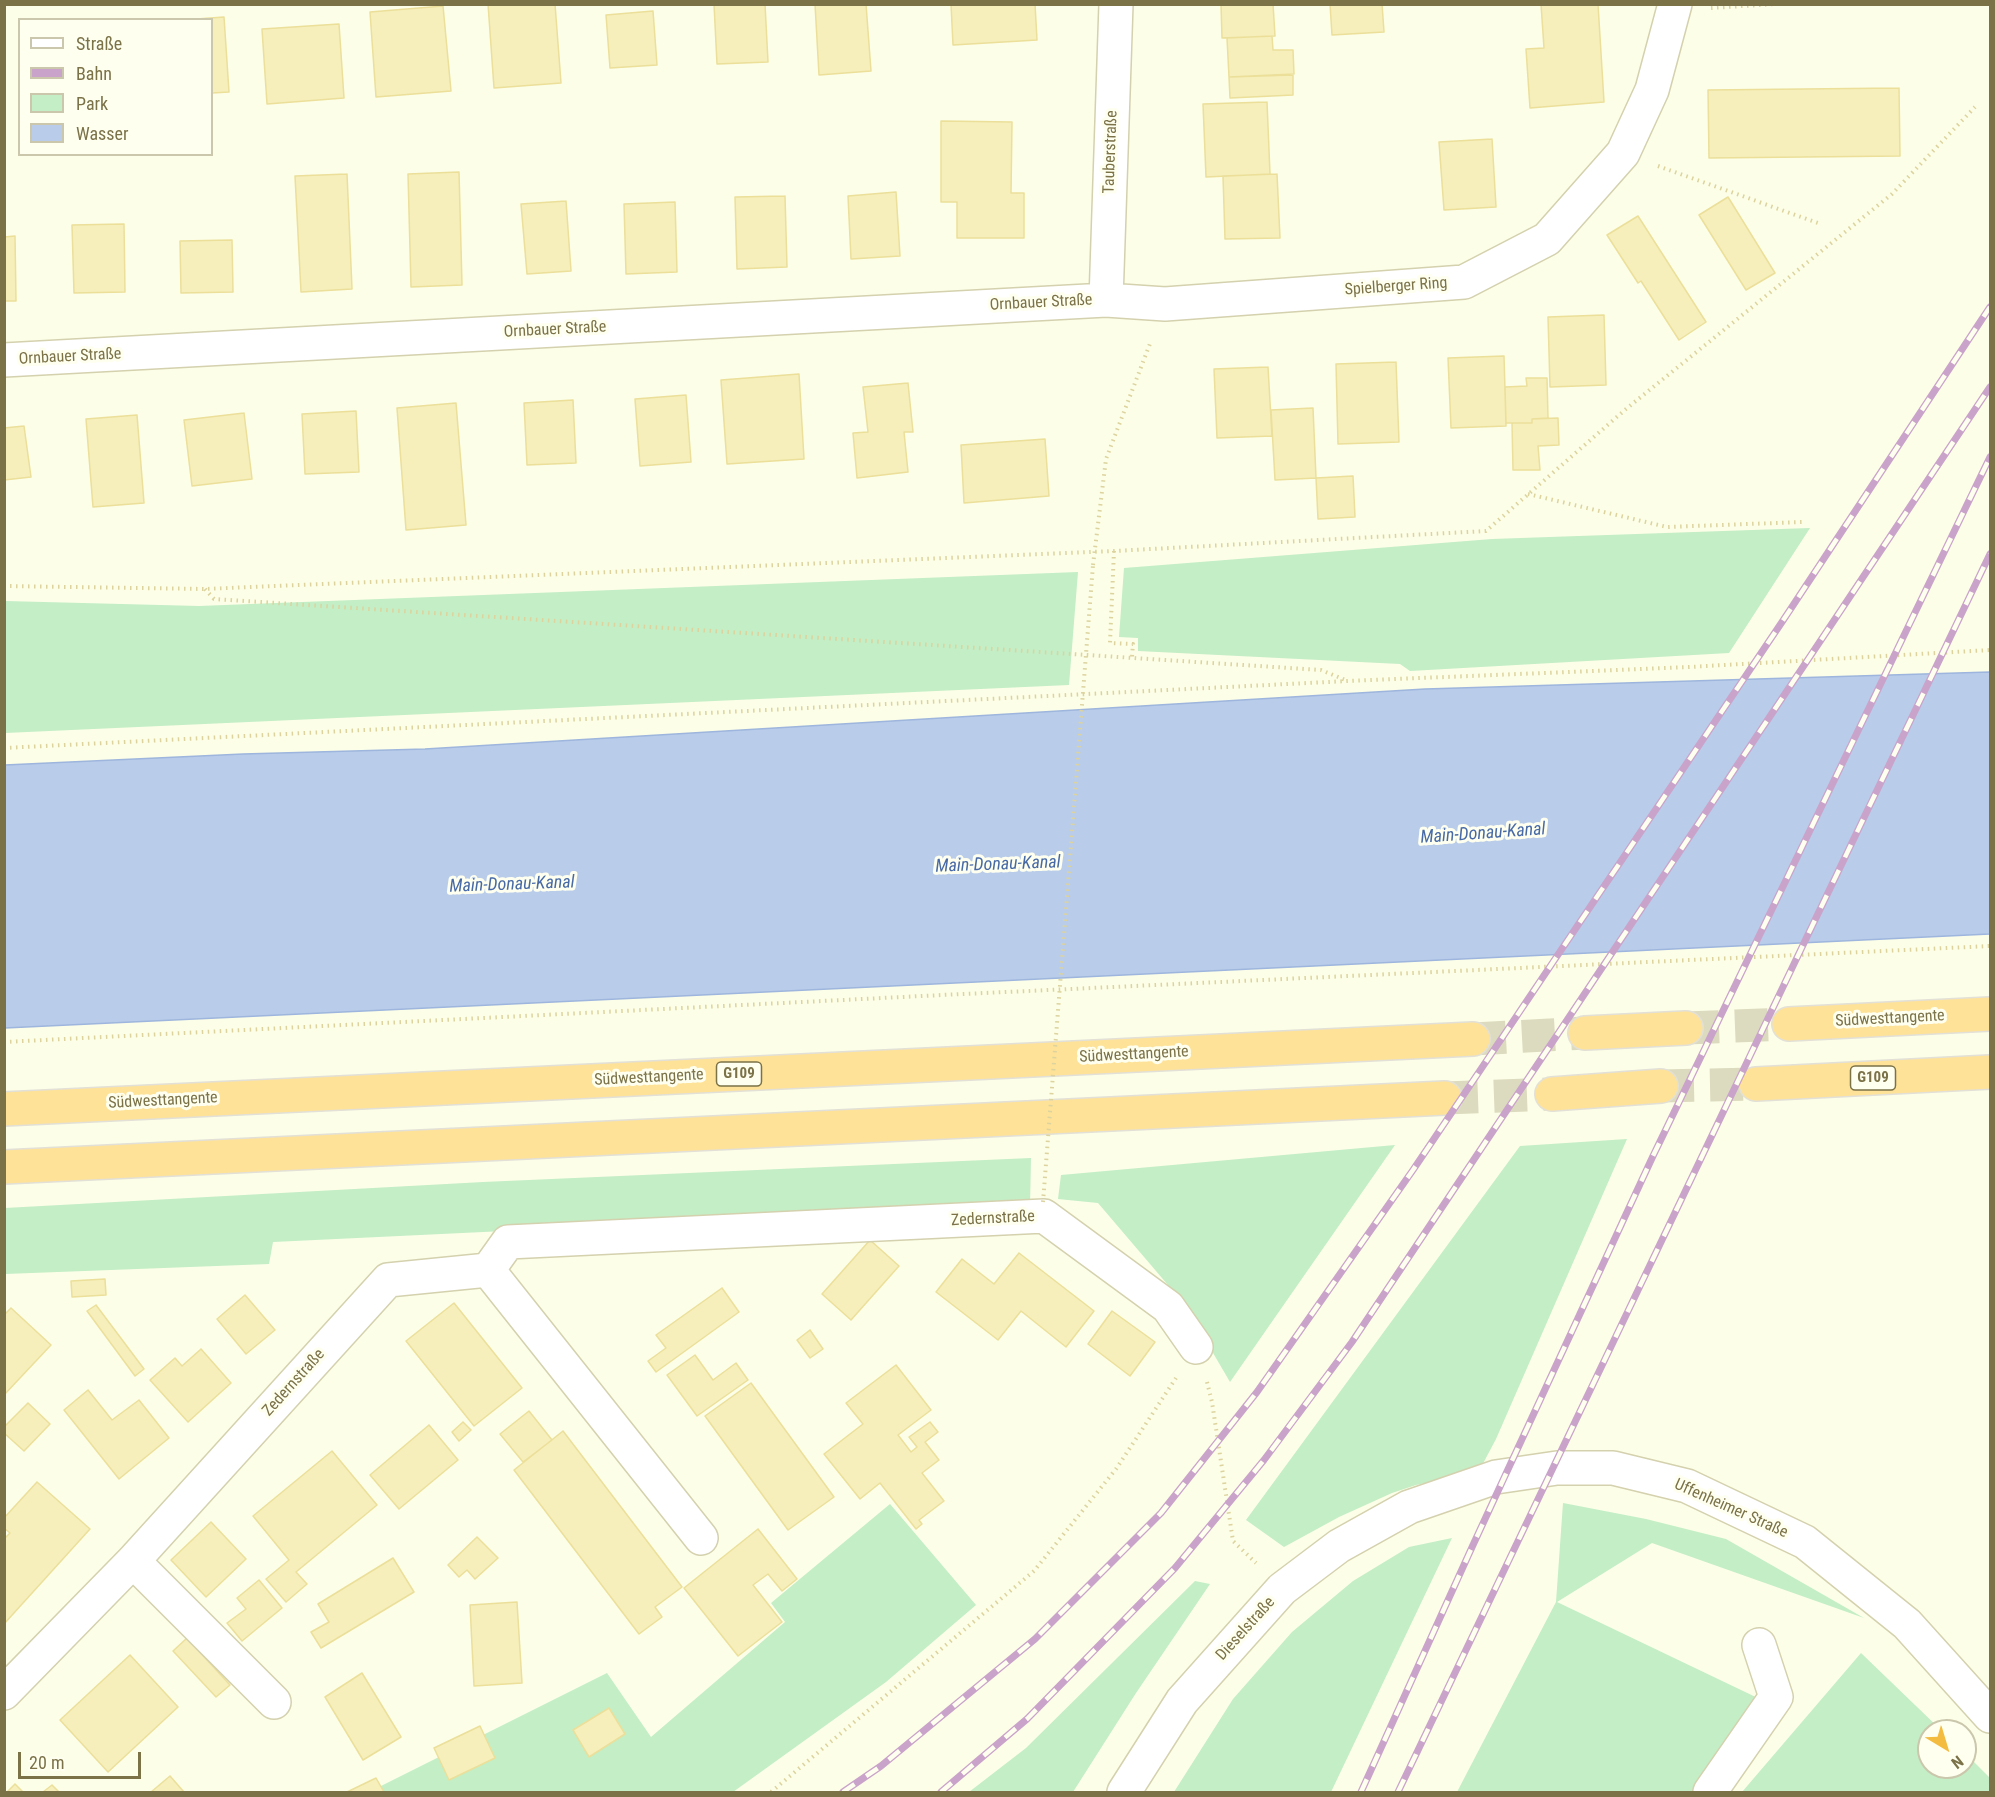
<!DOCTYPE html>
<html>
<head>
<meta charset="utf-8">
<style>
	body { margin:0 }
	#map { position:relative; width:1995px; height:1797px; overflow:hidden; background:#fcfee7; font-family:"Roboto Condensed",sans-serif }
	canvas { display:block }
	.frame { position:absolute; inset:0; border:6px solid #7b7248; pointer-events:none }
	.legend { position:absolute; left:18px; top:18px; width:195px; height:138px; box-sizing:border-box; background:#feffef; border:2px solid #cac7ac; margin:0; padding:8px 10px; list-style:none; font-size:18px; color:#7b7248 }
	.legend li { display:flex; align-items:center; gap:12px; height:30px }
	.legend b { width:30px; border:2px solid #cac7ac }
	.north { position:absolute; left:1917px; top:1719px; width:60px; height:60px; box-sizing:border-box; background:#feffef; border:2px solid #cac7ac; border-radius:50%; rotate:142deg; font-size:16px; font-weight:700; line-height:24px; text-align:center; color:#7b7248 }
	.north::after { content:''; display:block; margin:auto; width:21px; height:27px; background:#f3bc41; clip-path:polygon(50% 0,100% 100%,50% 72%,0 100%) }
	.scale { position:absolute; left:18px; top:1752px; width:123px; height:27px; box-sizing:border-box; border:3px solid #7b7248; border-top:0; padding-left:8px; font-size:18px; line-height:21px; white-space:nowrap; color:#7b7248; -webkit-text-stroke:4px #feffef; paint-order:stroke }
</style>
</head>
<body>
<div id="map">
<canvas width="1995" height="1797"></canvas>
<div class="frame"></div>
<ul class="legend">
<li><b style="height:8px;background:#fff"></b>Straße</li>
<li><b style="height:8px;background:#caa3ca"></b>Bahn</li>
<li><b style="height:16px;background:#c3eec6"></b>Park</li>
<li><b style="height:16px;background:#b9ccea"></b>Wasser</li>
</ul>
<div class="north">N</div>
<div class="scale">20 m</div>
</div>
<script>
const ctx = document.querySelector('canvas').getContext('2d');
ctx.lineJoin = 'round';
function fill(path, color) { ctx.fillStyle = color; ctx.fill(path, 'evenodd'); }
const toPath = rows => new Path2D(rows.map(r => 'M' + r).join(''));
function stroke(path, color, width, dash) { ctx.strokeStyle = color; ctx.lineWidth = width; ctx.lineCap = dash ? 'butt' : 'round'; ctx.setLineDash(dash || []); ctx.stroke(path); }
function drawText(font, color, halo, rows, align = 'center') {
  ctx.font = font + ' "Roboto Condensed",sans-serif'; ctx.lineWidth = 6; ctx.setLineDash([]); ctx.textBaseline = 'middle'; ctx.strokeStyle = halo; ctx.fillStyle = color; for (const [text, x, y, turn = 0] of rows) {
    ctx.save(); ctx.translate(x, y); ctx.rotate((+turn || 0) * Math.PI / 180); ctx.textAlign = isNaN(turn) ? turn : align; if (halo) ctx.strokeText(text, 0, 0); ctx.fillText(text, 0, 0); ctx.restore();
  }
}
fill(toPath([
	[1810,528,1729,653,1410,671,1400,664,1138,651,1138,638,1119,637,1124,568,1492,539],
	[1078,572,1069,685,5,733,5,601,199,606],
	[1627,1139,1496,1439,1478,1473,1416,1485,1392,1493,1339,1517,1284,1547,1246,1520,1520,1146],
	[1395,1145,1230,1382,1185,1305,1098,1203,1058,1199,1061,1175],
	[1031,1158,1030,1206,273,1242,269,1264,5,1274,5,1208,483,1182],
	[1563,1503,1646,1519,1726,1539,1864,1618,1652,1543,1557,1602,1764,1701,1698,1792,1457,1792,1556,1602],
	[890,1504,976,1605,886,1682,733,1792,369,1792,607,1673,651,1737,785,1622,771,1603],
	[1452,1538,1331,1792,1174,1792,1233,1699,1292,1632,1353,1581,1409,1547],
	[1195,1581,1210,1584,1136,1693,1073,1792,969,1792,1026,1748],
	[1861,1653,1942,1731,1929,1731,1929,1767,1965,1767,1965,1753,1990,1778,1990,1792,1742,1792]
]), '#c3eec6');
const water = toPath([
	[1990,672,1990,934,5,1028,5,765,243,754,425,749,1425,689,1990,672]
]);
fill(water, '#b9ccea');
stroke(water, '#9eb6dd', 1.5);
const building = toPath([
	[488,4,555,4,561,83,494,88,488,4],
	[714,4,765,4,768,62,717,64,714,4],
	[815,4,866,4,871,71,819,75,815,4],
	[951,4,1035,4,1037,40,953,45,951,4],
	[1221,4,1273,4,1275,36,1222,38,1221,4],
	[1330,4,1382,4,1384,32,1332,35,1330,4],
	[1541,4,1598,4,1604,102,1530,108,1526,49,1544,48,1541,4],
	[443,6,451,91,376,97,370,12,443,6],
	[653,11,657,65,610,68,606,15,653,11],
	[224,17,229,92,212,93,212,20,183,20,224,17],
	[339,24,344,98,267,104,262,29,339,24],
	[1272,36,1273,50,1293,50,1294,74,1229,77,1227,38,1272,36],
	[1293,75,1293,95,1230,98,1229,77,1293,75],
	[1899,88,1900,156,1709,158,1708,90,1899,88],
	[1267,102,1270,174,1206,177,1203,104,1267,102],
	[941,121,1012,122,1011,193,1024,193,1024,238,957,238,957,202,941,202,941,121],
	[1492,139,1496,207,1444,210,1439,142,1492,139],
	[459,172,462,285,411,287,408,174,459,172],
	[347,174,352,289,301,292,295,176,347,174],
	[1277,174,1280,238,1225,239,1223,176,1277,174],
	[896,192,900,256,851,259,848,196,896,192],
	[785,196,787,267,737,269,735,197,785,196],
	[1728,197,1775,273,1746,290,1699,215,1728,197],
	[566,201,571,271,527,274,521,204,566,201],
	[675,202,677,272,626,274,624,204,675,202],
	[1638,216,1706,322,1679,340,1641,281,1638,283,1607,235,1638,216],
	[124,224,125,292,74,293,72,225,124,224],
	[15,236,16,301,4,301,4,237,15,236],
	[232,240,233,292,181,293,180,241,232,240],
	[1604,315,1606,385,1550,387,1548,317,1604,315],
	[1504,356,1506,426,1451,428,1448,358,1504,356],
	[1396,362,1399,442,1338,444,1336,364,1396,362],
	[1268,367,1272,436,1217,438,1214,369,1268,367],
	[799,374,804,459,727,464,721,380,799,374],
	[1526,378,1547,378,1548,418,1532,419,1532,423,1506,423,1505,387,1527,386,1526,378],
	[908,383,913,432,904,432,908,472,857,478,853,433,868,432,863,387,908,383],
	[686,395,691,462,640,466,635,399,686,395],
	[573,400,576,463,527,465,524,403,573,400],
	[456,403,466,525,406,530,397,408,456,403],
	[1313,408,1316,478,1275,480,1271,410,1313,408],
	[356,411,359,472,305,474,302,414,356,411],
	[244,413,252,479,192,486,184,420,244,413],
	[137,415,144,503,93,507,86,419,137,415],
	[1558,418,1559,445,1538,446,1540,470,1513,470,1512,423,1532,423,1532,419,1558,418],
	[24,426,31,477,4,480,4,428,24,426],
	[1045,439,1049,496,964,503,961,445,1045,439],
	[1353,476,1355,517,1318,519,1316,478,1353,476],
	[870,1240,899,1266,851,1320,822,1294,870,1240],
	[1019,1253,1094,1311,1066,1347,1021,1311,998,1340,936,1292,962,1259,994,1284,1019,1253],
	[105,1279,106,1295,72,1297,71,1281,105,1279],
	[722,1288,739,1312,656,1372,648,1361,666,1348,656,1335,722,1288],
	[245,1295,275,1330,246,1354,217,1319,245,1295],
	[454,1303,522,1388,474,1426,406,1341,454,1303],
	[96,1305,144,1369,135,1376,87,1311,96,1305],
	[11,1308,51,1345,4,1395,4,1315,11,1308],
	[1112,1311,1155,1342,1130,1376,1088,1344,1112,1311],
	[810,1330,823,1349,810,1358,797,1340,810,1330],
	[201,1349,231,1383,188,1422,150,1380,175,1358,182,1366,201,1349],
	[695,1355,713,1380,736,1363,748,1380,697,1416,667,1375,695,1355],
	[896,1365,931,1410,898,1435,911,1452,917,1447,909,1437,930,1422,938,1432,925,1442,939,1460,922,1473,944,1501,919,1520,922,1524,916,1529,880,1483,860,1499,824,1454,863,1424,846,1403,896,1365],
	[751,1383,834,1497,788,1530,705,1416,751,1383],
	[88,1390,112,1420,139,1400,169,1438,119,1479,64,1410,88,1390],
	[28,1403,50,1424,24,1451,4,1433,4,1427,28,1403],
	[529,1411,552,1440,523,1462,500,1434,529,1411],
	[463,1422,471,1430,459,1441,452,1432,463,1422],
	[429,1425,458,1460,399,1509,370,1475,429,1425],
	[563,1431,682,1587,655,1607,662,1617,639,1634,514,1470,563,1431],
	[332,1451,377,1505,296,1572,307,1584,286,1602,266,1579,289,1560,253,1516,332,1451],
	[37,1482,90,1529,4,1624,4,1539,10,1533,4,1528,4,1518,37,1482],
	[211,1522,246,1559,206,1597,171,1560,211,1522],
	[758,1529,797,1579,782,1591,768,1574,753,1585,782,1622,738,1656,684,1588,758,1529],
	[477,1537,498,1558,475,1579,467,1570,459,1577,448,1565,477,1537],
	[393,1558,414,1592,321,1648,311,1632,329,1622,318,1604,393,1558],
	[259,1580,282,1608,242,1641,227,1623,246,1609,237,1598,259,1580],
	[517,1602,522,1683,474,1686,470,1605,517,1602],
	[187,1638,230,1685,216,1697,173,1651,187,1638],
	[130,1655,178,1707,108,1772,60,1720,130,1655],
	[362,1673,401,1737,363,1760,325,1697,362,1673],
	[609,1708,625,1734,589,1757,573,1730,609,1708],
	[480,1726,495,1758,449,1780,434,1748,480,1726],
	[170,1776,184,1792,151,1792,170,1776],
	[376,1778,384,1792,347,1792,376,1778],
	[15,1784,23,1792,7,1792,15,1784],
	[52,1785,59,1792,43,1792,52,1785]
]);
fill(building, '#f6efbb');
stroke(building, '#ebdf9a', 1.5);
stroke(toPath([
	[1686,1028,1789,1024],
	[1473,1039,1585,1033],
	[1661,1086,1756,1084],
	[1445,1098,1552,1094]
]), '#dcdbbf', 33, [33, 16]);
const minor = toPath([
	[1106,300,1116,4],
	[4,360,1106,300,1165,304,1464,282,1547,239,1623,153,1652,90,1675,4],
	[488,1270,701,1538],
	[133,1561,274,1702],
	[4,1693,133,1561,388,1280,488,1270,508,1242,1044,1216,1168,1307,1196,1347],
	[1124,1792,1182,1701,1282,1589,1339,1546,1409,1507,1496,1477,1557,1468,1613,1468,1687,1486,1805,1542,1907,1624,1990,1716],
	[1710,1792,1776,1697,1759,1645]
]);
const highway = toPath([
	[1789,1024,1990,1014],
	[1585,1033,1686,1028],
	[1756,1084,1990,1072],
	[1552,1094,1661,1086],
	[4,1109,1473,1039],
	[4,1167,1445,1098]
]);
stroke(minor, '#d4d1ae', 36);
stroke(highway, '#e2e0d7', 36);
stroke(toPath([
	[1711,8,1775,4],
	[1658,166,1818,223],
	[1528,494,1667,527,1803,522],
	[1114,551,1110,643,1133,644,1132,657],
	[1093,565,1106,459,1151,341],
	[4,586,205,589,1114,551,1486,531,1626,409,1892,194,1975,107],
	[205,589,214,599,1321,670,1348,681],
	[4,748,1348,681,1689,667,1990,650],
	[4,1042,942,995,1990,946],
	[1207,1382,1212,1402,1233,1541,1256,1563],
	[771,1792,1034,1571,1116,1469,1176,1378]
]), '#dcd39e', 4, [1.5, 4.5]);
stroke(minor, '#fff', 33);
stroke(highway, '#fee298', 33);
const rail = toPath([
	[843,1792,881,1766,1035,1639,1161,1513,1257,1392,1413,1170,1782,622,1990,307],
	[941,1792,1027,1719,1175,1568,1264,1460,1352,1342,1990,387],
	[1361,1792,1473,1545,1653,1156,1990,457],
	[1398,1792,1990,554]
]);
stroke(rail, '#caa3ca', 7);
stroke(rail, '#feffef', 4.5, [14]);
stroke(toPath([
	[1043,1202,1093,565]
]), '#dcd39e', 4, [1.5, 4.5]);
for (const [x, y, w] of [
	[739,1074,45],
	[1873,1078,45]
]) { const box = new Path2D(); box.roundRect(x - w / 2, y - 12, w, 24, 4.5); ctx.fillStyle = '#feffef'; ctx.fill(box); stroke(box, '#7b7248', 1.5); }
drawText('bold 15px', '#7b7248', null, [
	["G109",739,1074],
	["G109",1873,1078]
]);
drawText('16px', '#7b7248', '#feffef', [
	["Tauberstraße",1111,152,-88],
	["Spielberger Ring",1396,287,-4],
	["Ornbauer Straße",1041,303,-3],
	["Ornbauer Straße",555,330,-3],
	["Ornbauer Straße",70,357,-3],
	["Südwesttangente",1890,1019,-3],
	["Südwesttangente",1134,1055,-3],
	["Südwesttangente",649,1078,-3],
	["Südwesttangente",163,1101,-3],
	["Zedernstraße",993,1219,-3],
	["Zedernstraße",294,1383,-48],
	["Uffenheimer Straße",1731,1509,24],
	["Dieselstraße",1246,1629,-48]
]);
drawText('italic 18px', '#476aa7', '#feffef', [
	["Main-Donau-Kanal",1483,834,-4],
	["Main-Donau-Kanal",998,865,-2],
	["Main-Donau-Kanal",512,885,-2]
]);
</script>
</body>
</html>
